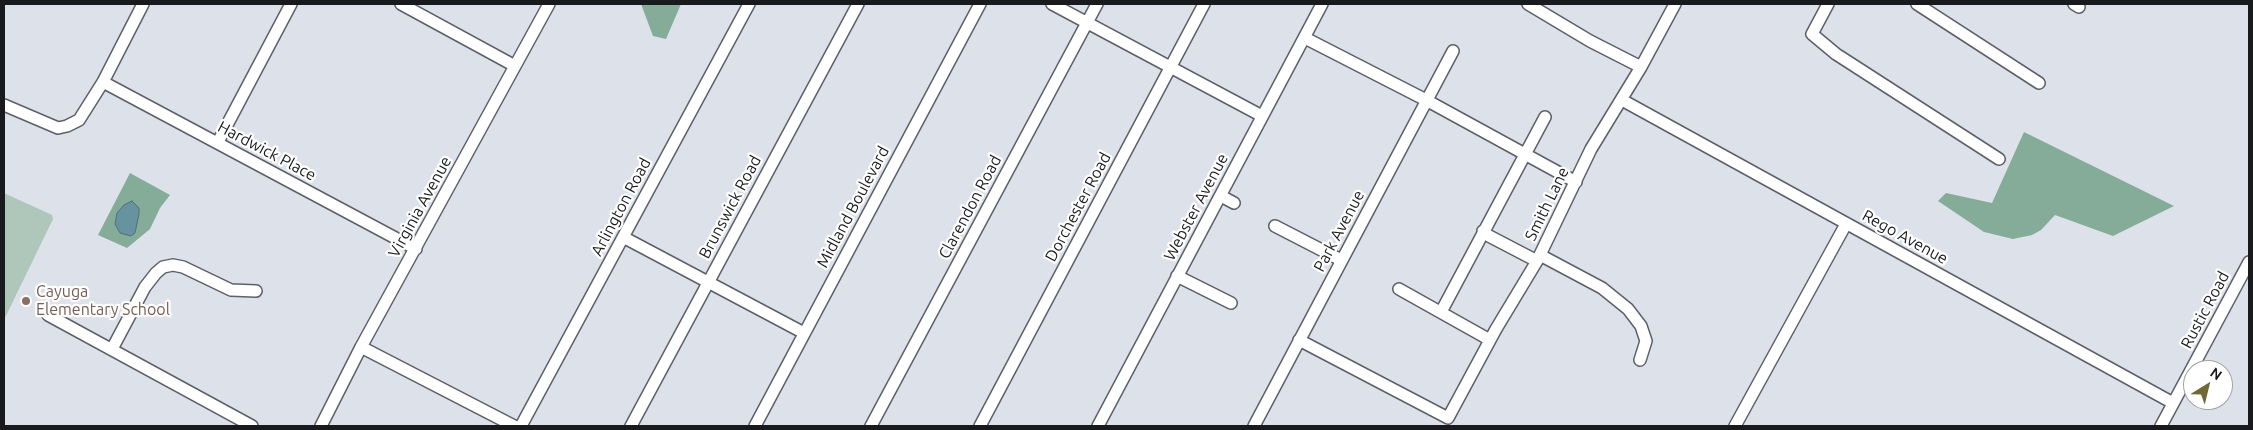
<!DOCTYPE html>
<html>
<head>
<meta charset="utf-8">
<style>
	body { margin:0 }
	#map { position:relative; width:2253px; height:430px; overflow:hidden; background:#dde2ea; font-family:Ubuntu,sans-serif }
	canvas { display:block }
	.frame { position:absolute; inset:0; border:5px solid #181a1d; pointer-events:none }
	.north { position:absolute; left:2183px; top:360px; width:50px; height:50px; box-sizing:border-box; background:#fff; border:1px solid #a3a3a5; border-radius:50%; rotate:36deg; font-size:14px; font-weight:700; line-height:20px; text-align:center; color:#181a1d }
	.north::after { content:''; display:block; margin:auto; width:18px; height:22px; background:#706835; clip-path:polygon(50% 0,100% 100%,50% 72%,0 100%) }
</style>
</head>
<body>
<div id="map">
<canvas width="2253" height="430"></canvas>
<div class="frame"></div>
<div class="north">N</div>
</div>
<script>
const ctx = document.querySelector('canvas').getContext('2d');
ctx.lineJoin = 'round';
function fill(path, color) { ctx.fillStyle = color; ctx.fill(path, 'evenodd'); }
const toPath = rows => new Path2D(rows.map(r => 'M' + r).join(''));
function stroke(path, color, width, dash) { ctx.strokeStyle = color; ctx.lineWidth = width; ctx.lineCap = dash ? 'butt' : 'round'; ctx.setLineDash(dash || []); ctx.stroke(path); }
function drawText(font, color, halo, rows, align = 'center') {
  ctx.font = font + ' Ubuntu,sans-serif'; ctx.lineWidth = 4.5; ctx.setLineDash([]); ctx.textBaseline = 'middle'; ctx.strokeStyle = halo; ctx.fillStyle = color; for (const [text, x, y, turn = 0] of rows) {
    ctx.save(); ctx.translate(x, y); ctx.rotate((+turn || 0) * Math.PI / 180); ctx.textAlign = isNaN(turn) ? turn : align; if (halo) ctx.strokeText(text, 0, 0); ctx.fillText(text, 0, 0); ctx.restore();
  }
}
fill(toPath([
	[4,193,52,215,53,219,4,320]
]), '#aec7ba');
fill(toPath([
	[641,4,681,4,666,39,653,36],
	[2024,132,2174,206,2113,236,2055,215,2041,230,2032,235,2013,239,1984,232,1938,201,1946,193,1992,203],
	[130,173,170,195,160,208,150,229,127,248,98,235],
	[117,213,136,226,135,233,120,233,115,224]
]), '#84ac98');
const water = toPath([
	[132,201,139,208,139,214,135,233,131,236,120,233,115,224,117,213,124,205,132,201]
]);
fill(water, '#66939f');
stroke(water, '#4f6f78', 1);
const minor = toPath([
	[401,4,515,66],
	[1052,4,1262,116],
	[1528,4,1590,41,1641,67],
	[1828,4,1812,34,1836,54,1999,159],
	[1917,4,2039,83],
	[2074,4,2079,7],
	[1305,38,1426,100,1576,182],
	[103,82,416,249],
	[1622,100,2173,403],
	[4,105,58,128,67,126,79,120,103,82,143,4],
	[218,142,291,4],
	[1221,196,1234,203],
	[1275,226,1341,260],
	[1483,231,1489,236,1537,261],
	[623,237,804,333],
	[1540,255,1602,288,1628,309,1641,326,1646,341,1640,360],
	[1177,276,1231,303],
	[1399,289,1490,340],
	[1441,312,1545,117],
	[48,315,252,426],
	[1299,340,1448,418,1496,329,1537,261,1591,149,1641,67,1675,4],
	[361,347,514,426],
	[112,349,145,287,156,273,163,267,173,265,183,267,231,290,256,291],
	[321,426,361,347,549,4],
	[521,426,749,4],
	[631,426,858,4],
	[755,426,980,4],
	[871,426,1097,4],
	[980,426,1204,4],
	[1098,426,1322,4],
	[1254,426,1453,51],
	[1735,426,1846,224],
	[2161,426,2249,262]
]);
stroke(minor, '#5c6068', 14);
stroke(minor, '#fff', 11);
for (const [x, y, r, color] of [
	[26,301,5,"#8d6e63"]
]) { const dot = new Path2D(); dot.arc(x, y, r, 0, 2 * Math.PI); ctx.fillStyle = color; ctx.fill(dot); stroke(dot, '#fff', 2); }
drawText('16px', '#181a1d', '#fff', [
	["Hardwick Place",267,151,28],
	["Smith Lane",1547,204,-64],
	["Virginia Avenue",420,207,-61],
	["Arlington Road",621,207,-62],
	["Brunswick Road",730,207,-62],
	["Midland Boulevard",853,207,-62],
	["Clarendon Road",970,207,-62],
	["Dorchester Road",1078,207,-62],
	["Webster Avenue",1196,207,-62],
	["Park Avenue",1339,231,-62],
	["Rego Avenue",1905,237,29],
	["Rustic Road",2205,310,-62]
]);
drawText('16px', '#785e54', '#fff', [
	["Cayuga",36,292],
	["Elementary School",36,310]
], 'left');
</script>
</body>
</html>
